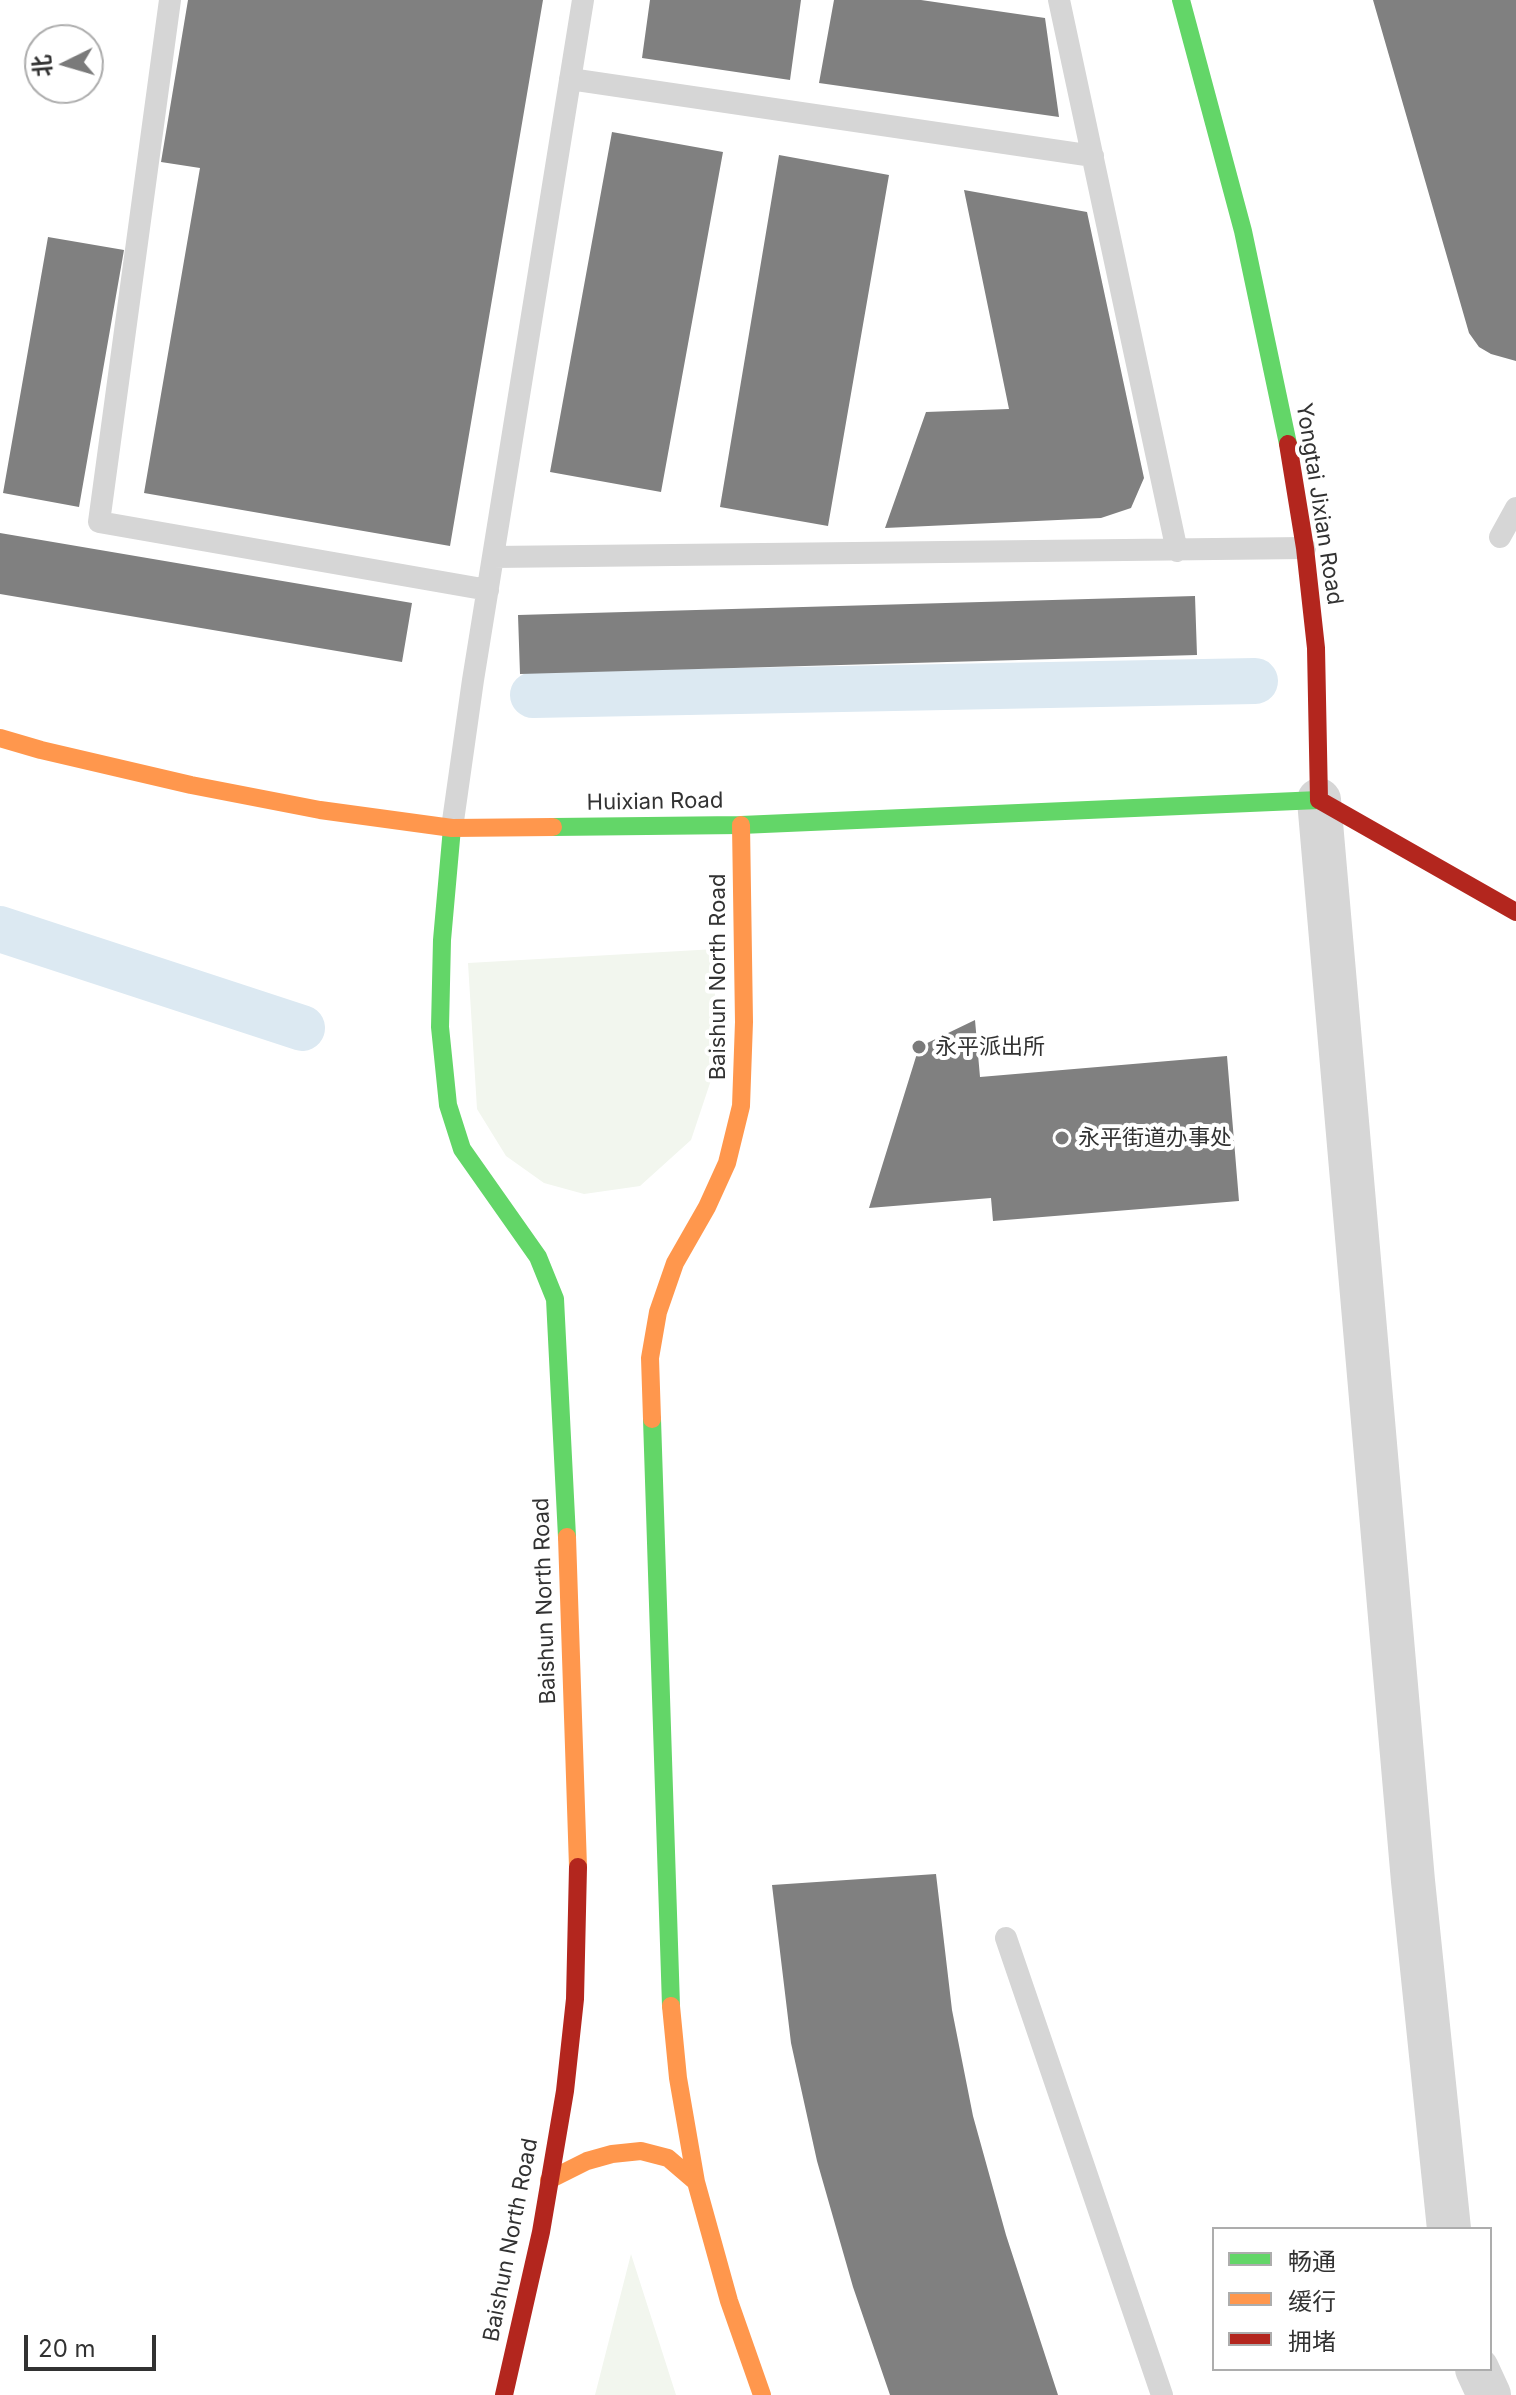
<!DOCTYPE html>
<html>
<head>
<meta charset="utf-8">
<style>
	body { margin:0 }
	#map { position:relative; width:1516px; height:2395px; overflow:hidden; background:#fff; font-family:Inter,"Noto Sans SC",sans-serif }
	canvas { display:block }
	.legend { position:absolute; left:1212px; top:2227px; width:280px; height:144px; box-sizing:border-box; background:#fff; border:2px solid #adadad; margin:0; padding:10px 14px; list-style:none; font-size:24px; color:#323232 }
	.legend li { display:flex; align-items:center; gap:16px; height:40px }
	.legend b { width:40px; border:2px solid #adadad }
	.north { position:absolute; left:24px; top:24px; width:80px; height:80px; box-sizing:border-box; background:#fff; border:2px solid #adadad; border-radius:50%; rotate:265deg; font-size:22px; font-weight:700; line-height:32px; text-align:center; color:#323232 }
	.north::after { content:''; display:block; margin:auto; width:28px; height:36px; background:#7a7a7a; clip-path:polygon(50% 0,100% 100%,50% 72%,0 100%) }
	.scale { position:absolute; left:24px; top:2335px; width:132px; height:36px; box-sizing:border-box; border:4px solid #323232; border-top:0; padding-left:10px; font-size:24px; line-height:28px; white-space:nowrap; color:#323232; -webkit-text-stroke:6px #fff; paint-order:stroke }
</style>
</head>
<body>
<div id="map">
<canvas width="1516" height="2395"></canvas>
<ul class="legend">
<li><b style="height:10px;background:#63d668"></b>畅通</li>
<li><b style="height:10px;background:#ff974d"></b>缓行</li>
<li><b style="height:10px;background:#b3261e"></b>拥堵</li>
</ul>
<div class="north">北</div>
<div class="scale">20 m</div>
</div>
<script>
const ctx = document.querySelector('canvas').getContext('2d');
ctx.lineJoin = 'round';
function fill(path, color) { ctx.fillStyle = color; ctx.fill(path, 'evenodd'); }
const toPath = rows => new Path2D(rows.map(r => 'M' + r).join(''));
function stroke(path, color, width, dash) { ctx.strokeStyle = color; ctx.lineWidth = width; ctx.lineCap = dash ? 'butt' : 'round'; ctx.setLineDash(dash || []); ctx.stroke(path); }
function drawText(font, color, halo, rows, align = 'center') {
  ctx.font = font + ' Inter,"Noto Sans SC",sans-serif'; ctx.lineWidth = 8; ctx.setLineDash([]); ctx.textBaseline = 'middle'; ctx.strokeStyle = halo; ctx.fillStyle = color; for (const [text, x, y, turn = 0] of rows) {
    ctx.save(); ctx.translate(x, y); ctx.rotate((+turn || 0) * Math.PI / 180); ctx.textAlign = isNaN(turn) ? turn : align; if (halo) ctx.strokeText(text, 0, 0); ctx.fillText(text, 0, 0); ctx.restore();
  }
}
fill(toPath([
	[716,949,713,1074,691,1140,640,1186,584,1194,544,1183,506,1156,477,1109,468,963],
	[631,2254,676,2395,595,2395]
]), '#f2f6ee');
stroke(toPath([
	[533,695,1255,681],
	[0,929,302,1028]
]), '#dce9f2', 46);
fill(toPath([
	[188,0,543,0,450,546,144,493,200,168,161,162],
	[650,0,801,0,790,80,642,58],
	[834,0,921,0,1045,18,1059,117,819,83],
	[1373,0,1516,0,1516,361,1491,354,1479,347,1469,333],
	[612,132,723,152,661,492,550,472],
	[779,155,889,175,828,526,720,507],
	[964,190,1087,212,1144,478,1131,508,1101,518,885,528,926,412,1009,409],
	[48,237,124,250,79,507,3,493],
	[0,533,412,603,402,662,0,594],
	[1195,596,1197,655,520,674,518,615],
	[975,1020,980,1077,1227,1056,1239,1201,993,1221,991,1198,869,1208,919,1047],
	[936,1874,952,2010,973,2116,1006,2235,1058,2395,890,2395,853,2287,817,2161,791,2043,772,1885]
]), '#808080');
stroke(toPath([
	[170,0,99,522,488,590],
	[1059,0,1177,551],
	[570,79,1093,156],
	[1500,537,1516,508],
	[493,557,1305,548],
	[452,828,473,680,583,0],
	[1006,1938,1162,2395]
]), '#d6d6d6', 22);
stroke(toPath([
	[1319,800,1413,1881,1449,2229],
	[1477,2369,1489,2395]
]), '#d6d6d6', 44);
stroke(toPath([
	[1181,0,1243,231,1288,444],
	[553,827,741,825,1319,800],
	[452,828,442,940,440,1027,448,1105,462,1149,538,1257,555,1299,567,1537],
	[652,1419,671,2006]
]), '#63d668', 18);
stroke(toPath([
	[0,738,41,750,191,785,320,810,452,828,553,827],
	[652,1419,650,1358,658,1312,675,1263,707,1207,727,1163,741,1106,744,1022,741,825],
	[567,1537,578,1867],
	[671,2006,678,2078,696,2182,729,2301,762,2395],
	[549,2180,587,2161,612,2154,641,2151,668,2158,696,2182]
]), '#ff974d', 18);
stroke(toPath([
	[1288,444,1305,548,1316,648,1319,800],
	[1319,800,1516,912],
	[504,2395,541,2232,565,2091,575,1999,578,1867]
]), '#b3261e', 18);
for (const [x, y, r, color] of [
	[919,1047,8,"#7a7a7a"],
	[1062,1138,8,"#7a7a7a"]
]) { const dot = new Path2D(); dot.arc(x, y, r, 0, 2 * Math.PI); ctx.fillStyle = color; ctx.fill(dot); stroke(dot, '#fff', 3); }
drawText('22px', '#323232', '#fff', [
	["Yongtai Jixian Road",1319,504,81],
	["Huixian Road",655,802,-1],
	["Baishun North Road",718,977,-90],
	["Baishun North Road",545,1601,-92],
	["Baishun North Road",511,2240,-79]
]);
drawText('22px', '#323232', '#fff', [
	["永平派出所",935,1047],
	["永平街道办事处",1078,1138]
], 'left');
</script>
</body>
</html>
